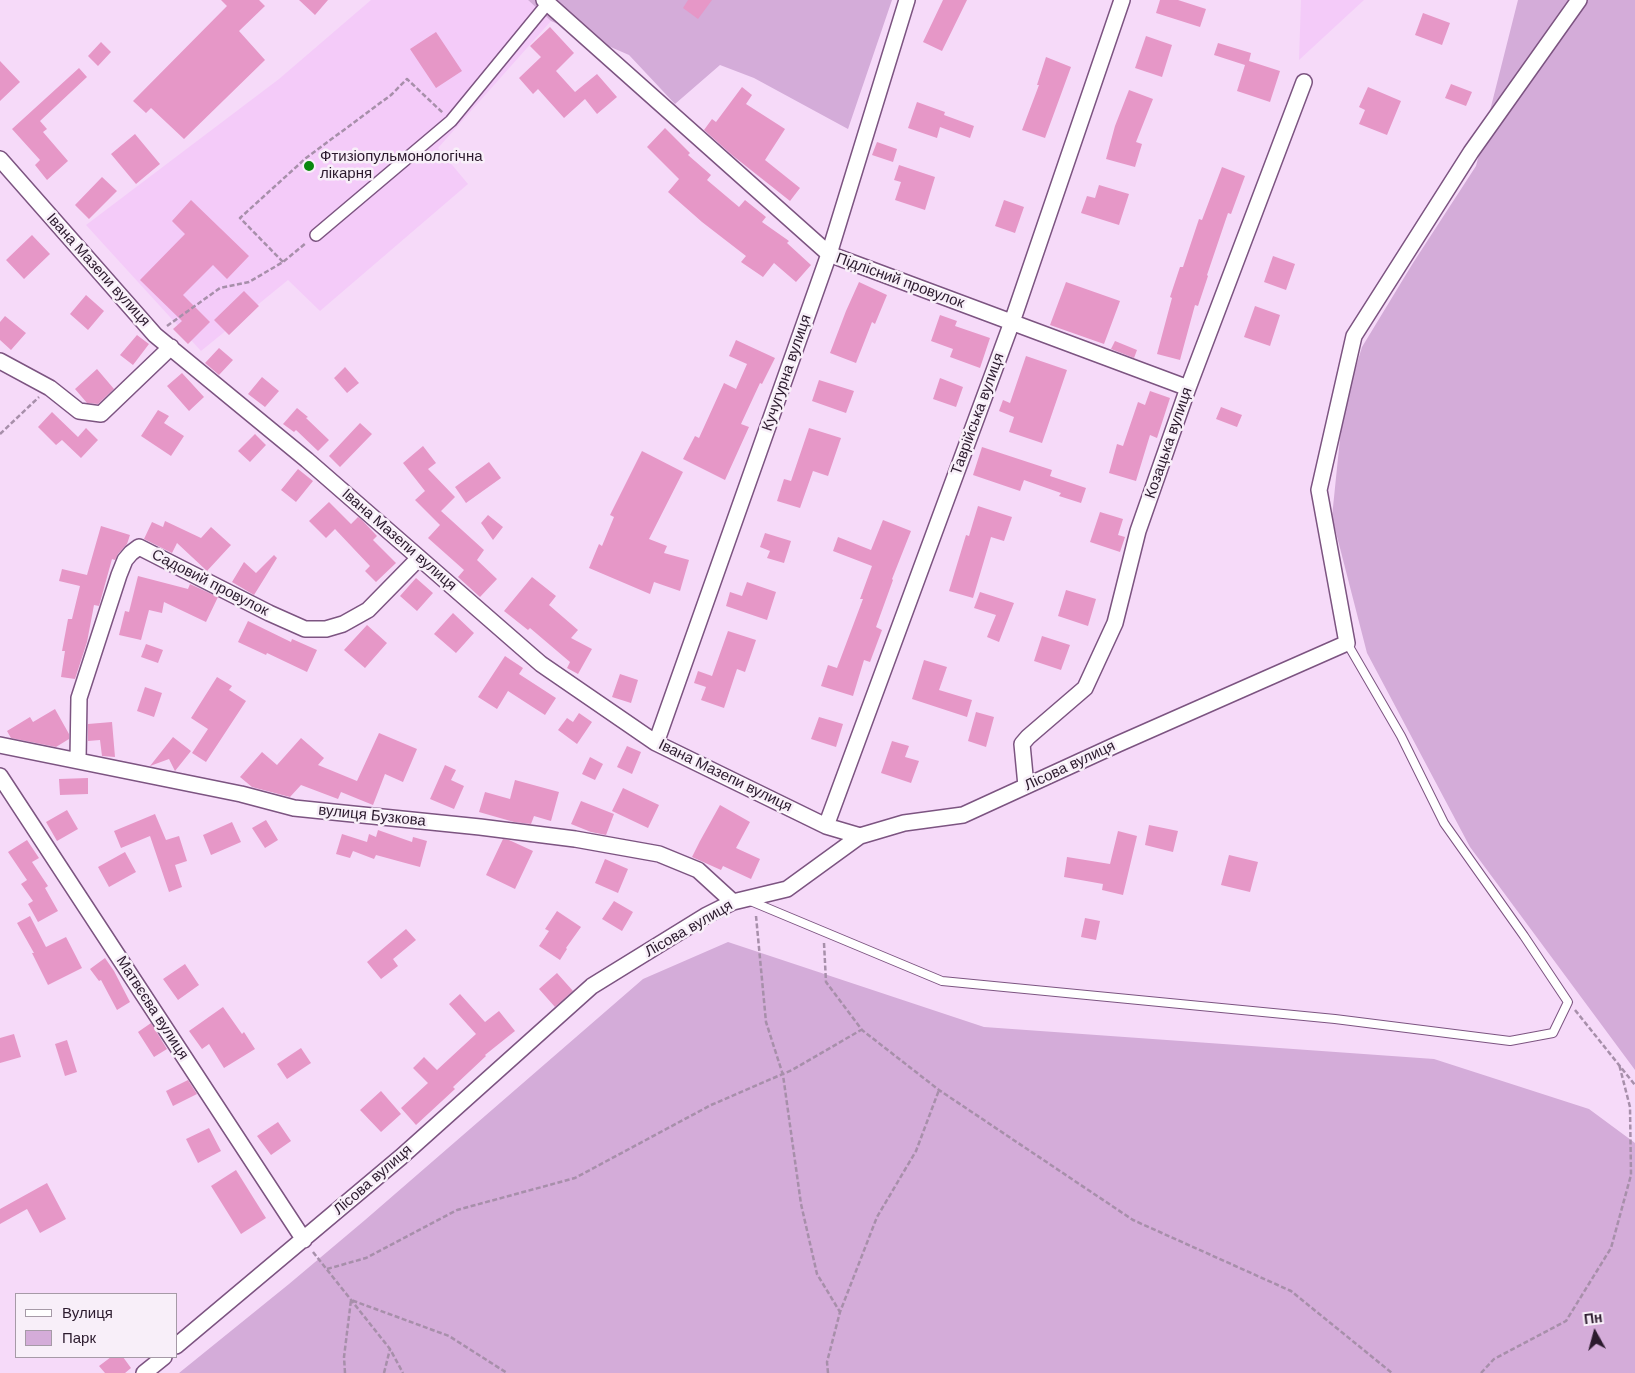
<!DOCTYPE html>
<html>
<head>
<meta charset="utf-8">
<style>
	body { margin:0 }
	#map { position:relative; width:1635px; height:1373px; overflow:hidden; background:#f6daf9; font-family:Arial,sans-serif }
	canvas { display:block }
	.legend { position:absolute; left:15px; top:1293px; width:162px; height:65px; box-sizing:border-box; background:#f8eff9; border:1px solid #a69aa7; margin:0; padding:6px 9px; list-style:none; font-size:15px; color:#2b1a2d }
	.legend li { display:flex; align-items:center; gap:10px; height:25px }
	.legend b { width:25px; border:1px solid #a69aa7 }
	.north { position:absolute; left:1570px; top:1308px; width:50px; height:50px; -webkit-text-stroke:4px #f8eff9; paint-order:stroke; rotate:353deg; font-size:14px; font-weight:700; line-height:20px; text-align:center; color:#2b1a2d }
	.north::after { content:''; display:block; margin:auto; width:18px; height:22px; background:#2b1a2d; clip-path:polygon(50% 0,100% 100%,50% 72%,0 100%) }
</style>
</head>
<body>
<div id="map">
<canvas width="1635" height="1373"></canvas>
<ul class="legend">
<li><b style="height:6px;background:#fff"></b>Вулиця</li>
<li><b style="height:14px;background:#d4acd9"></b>Парк</li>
</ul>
<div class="north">Пн</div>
</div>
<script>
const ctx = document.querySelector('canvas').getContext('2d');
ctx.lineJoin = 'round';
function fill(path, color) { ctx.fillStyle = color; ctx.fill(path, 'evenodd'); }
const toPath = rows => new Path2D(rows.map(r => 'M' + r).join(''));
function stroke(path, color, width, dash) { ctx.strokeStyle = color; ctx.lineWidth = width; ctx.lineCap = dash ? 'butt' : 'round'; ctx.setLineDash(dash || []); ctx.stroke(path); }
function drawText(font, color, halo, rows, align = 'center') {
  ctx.font = font + ' Arial,sans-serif'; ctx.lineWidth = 5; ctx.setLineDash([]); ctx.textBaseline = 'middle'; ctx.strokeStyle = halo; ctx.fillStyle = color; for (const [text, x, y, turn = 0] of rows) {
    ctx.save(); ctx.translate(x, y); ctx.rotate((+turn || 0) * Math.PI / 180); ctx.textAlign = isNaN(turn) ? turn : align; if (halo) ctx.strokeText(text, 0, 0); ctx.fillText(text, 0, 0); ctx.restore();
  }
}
fill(toPath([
	[371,0,528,0,551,21,438,148,468,184,320,311,288,280,201,351,86,225,279,79],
	[1301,0,1364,0,1299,60]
]), '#f4cbf9');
fill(toPath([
	[528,0,892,0,848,129,754,78,720,65,675,104,629,55,551,21],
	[1518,0,1635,0,1635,1070,1470,847,1367,653,1332,517,1343,409,1362,347,1413,263,1476,166],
	[728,942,984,1027,1434,1059,1589,1109,1635,1143,1635,1373,179,1373,289,1284,365,1220,643,979]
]), '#d4acd9');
fill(toPath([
	[221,0,259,0,265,6,239,31,265,60,184,139,151,108,146,113,133,101,227,6],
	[299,0,328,0,315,15],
	[688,0,712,0,698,19,683,8],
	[943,0,967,0,942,51,923,42],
	[1160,0,1178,0,1206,9,1200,27,1156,13],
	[1423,13,1450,23,1442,45,1415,35],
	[550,27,574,53,556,71,575,92,597,74,617,97,597,114,585,99,564,118,538,89,533,94,519,78,541,57,530,46],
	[436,32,462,71,436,88,410,49],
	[1146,36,1172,45,1162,77,1135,68],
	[101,42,111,52,98,66,88,56],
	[1218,43,1251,53,1249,61,1280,71,1270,102,1237,91,1245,65,1214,55],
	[1046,57,1071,67,1045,138,1022,130,1039,85,1037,85],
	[0,61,20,82,0,101],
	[79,68,87,77,40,121,47,129,43,132,68,161,47,180,35,165,40,160,12,129],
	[1451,84,1472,92,1466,106,1445,98],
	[742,87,752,95,746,104,785,129,765,160,800,188,790,201,732,155,704,130,712,119,716,122],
	[1368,87,1401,101,1387,135,1359,124,1365,110,1359,107],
	[1129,90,1153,99,1136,142,1142,144,1135,167,1106,159,1115,126],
	[917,102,945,112,944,115,974,126,970,138,940,127,937,138,908,128],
	[665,128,690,153,688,155,711,175,707,180,739,207,745,200,766,217,762,222,789,241,787,243,811,265,796,282,774,263,763,277,741,262,746,256,702,222,668,192,679,179,647,147],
	[135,134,160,164,136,184,111,154],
	[877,142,897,149,893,162,872,155],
	[899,165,935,177,925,210,895,200,901,182,894,180],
	[1222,167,1245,176,1231,214,1228,213,1207,275,1208,276,1198,306,1195,305,1180,360,1157,354,1172,298,1170,297,1180,267,1183,267,1199,219,1202,220],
	[102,177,117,191,89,219,75,205],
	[1099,185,1129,194,1119,225,1081,213,1087,196,1095,198],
	[191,200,249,256,227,279,213,265,183,295,210,322,188,344,173,329,182,321,140,280,185,234,172,221],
	[1004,200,1024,207,1015,233,995,226],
	[32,235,50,254,24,279,6,260],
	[1273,256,1295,264,1286,290,1264,282],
	[859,282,887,295,875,324,872,322,856,363,830,353,846,311],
	[1066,282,1120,301,1104,344,1050,325],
	[244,291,259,306,229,335,214,320],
	[86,295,104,311,88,330,70,314],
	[1255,306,1280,315,1270,346,1244,337],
	[940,315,957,321,955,326,990,338,980,368,950,357,953,349,931,341],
	[5,316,26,333,11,350,0,340,0,322],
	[137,335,149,344,133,365,120,355],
	[736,340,775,358,762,384,760,383,741,424,749,427,725,480,683,459,695,436,699,438,724,383,736,389,747,364,729,356],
	[1115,341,1137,350,1134,358,1111,349],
	[219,348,233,360,219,375,205,363],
	[1026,356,1067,370,1042,443,1009,432,1014,417,999,411,1003,400,1010,403],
	[345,367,359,383,347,393,334,378],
	[97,369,114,389,98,404,87,403,75,389],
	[182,373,204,397,189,411,167,386],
	[262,377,279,391,265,407,248,394],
	[940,378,963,387,956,407,933,399],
	[819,380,854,391,846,413,812,401],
	[1150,391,1170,398,1157,438,1150,435,1136,481,1109,473,1117,444,1123,446,1138,402,1145,405],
	[1221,407,1242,415,1237,427,1216,419],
	[297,408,308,417,306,418,329,440,318,451,296,430,294,432,283,424],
	[158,410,169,416,164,423,184,436,171,456,141,436],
	[52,412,78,437,86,428,98,440,81,458,62,440,56,445,38,427],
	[360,423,372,434,340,467,329,456],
	[809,428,841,438,828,476,813,471,800,508,777,501,784,479,791,481],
	[255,434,266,445,250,462,238,451],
	[423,446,436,463,428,469,455,497,441,511,484,550,477,560,497,579,480,597,458,577,464,570,428,538,440,525,415,500,425,491,403,463],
	[982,447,1052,470,1050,476,1086,488,1081,503,1059,496,1061,493,1024,480,1020,491,973,475],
	[642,451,683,472,649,539,667,546,664,553,689,560,680,591,654,582,650,594,589,568,599,544,602,546,614,517,610,515],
	[489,462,501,478,466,503,455,487],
	[298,469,313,481,296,502,281,490],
	[329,502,351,524,358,517,362,520,377,536,373,540,396,563,376,582,365,571,370,566,335,529,326,538,309,521],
	[978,506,1012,517,1004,541,991,537,973,598,949,591,966,535,969,536],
	[1100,512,1123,519,1118,535,1125,537,1120,552,1090,542],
	[488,515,503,527,493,540,481,523],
	[883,520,911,531,892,579,893,580,876,627,882,630,870,662,864,660,853,696,821,686,828,665,837,668,863,599,860,599,872,566,833,551,838,537,871,550],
	[165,521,201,538,211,527,231,545,207,571,177,543,172,553,144,539,152,522,163,527],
	[101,526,130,535,127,544,118,554,115,560,112,559,99,606,94,605,87,642,75,679,61,677,65,651,62,651,68,619,72,619,80,586,59,581,62,569,87,575],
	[765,533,791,541,784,563,767,558,770,551,760,547],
	[274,555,277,558,254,595,232,582,244,562,256,573],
	[138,576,188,589,190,584,218,597,206,622,164,602,162,613,149,610,141,640,119,635,125,611,129,612],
	[532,577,556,596,549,605,578,630,571,638,592,649,578,674,567,668,570,662,530,628,528,630,504,611],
	[416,578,433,593,417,611,400,596],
	[747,582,776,592,767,620,726,606,730,592,742,596],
	[1066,590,1096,599,1088,626,1058,616],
	[980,592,1014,603,999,642,987,637,996,615,974,608],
	[453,613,474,633,456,653,434,634],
	[248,621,291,642,292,639,317,650,307,672,267,653,266,655,238,642],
	[367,625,387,643,365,668,344,650],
	[728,631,756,640,745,672,737,669,724,708,701,700,706,687,694,683,698,671,712,676],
	[1042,636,1070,645,1061,670,1034,661],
	[146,644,163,650,158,663,141,657],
	[505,656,523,668,519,674,556,698,545,715,508,691,497,709,478,697],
	[924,660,947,667,939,690,972,700,967,717,912,699],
	[620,674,638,680,631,703,612,697],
	[217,677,232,686,229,690,246,701,206,762,192,753,208,729,191,718],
	[145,687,162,693,154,717,137,711],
	[55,709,69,734,69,739,56,747,11,738,7,731,30,717,33,722],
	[976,712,994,717,986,747,968,741],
	[579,713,592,722,577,744,558,730,567,718,573,722],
	[819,717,843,724,836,747,811,739],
	[112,722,115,757,102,756,100,740,88,741,88,724],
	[379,733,417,749,403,782,385,774,373,805,341,792,338,799,301,785,290,797,252,787,240,777,262,752,277,765,301,738,324,758,318,765,357,781],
	[173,737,191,751,175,771,169,759,150,766],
	[892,741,909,746,905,757,919,761,911,783,881,773],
	[627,746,641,752,632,774,617,767],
	[590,757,603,764,595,780,582,774],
	[445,765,456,770,451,780,464,786,454,809,430,799],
	[88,778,88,794,60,795,59,779],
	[515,780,559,792,551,821,534,816,531,824,514,822,479,812,485,792,510,799],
	[623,788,659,805,648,828,612,811],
	[581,801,614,814,606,835,591,832,571,824],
	[720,805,750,822,736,848,760,859,751,879,723,866,721,870,692,857,700,841],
	[67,810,78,829,57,841,46,822],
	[155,814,166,840,179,836,187,861,175,865,182,887,169,892,150,836,121,848,114,831],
	[266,820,278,840,265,848,252,828],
	[232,822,241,842,211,855,203,835],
	[1149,825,1178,831,1173,852,1145,845],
	[378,830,412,842,413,837,427,841,420,867,376,855,374,859,353,851,350,858,336,854,342,834,367,842,369,834,376,837],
	[1118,831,1137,836,1123,895,1102,890,1103,884,1064,877,1067,857,1110,864],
	[503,839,509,840,533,851,515,889,486,875],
	[27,840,39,858,32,862,48,886,45,888,58,911,38,922,28,904,33,901,21,884,27,880,8,852],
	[125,852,136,872,109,887,98,867],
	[1229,855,1258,862,1250,892,1221,885],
	[605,859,628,869,618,893,595,883],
	[614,901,633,912,622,931,602,919],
	[557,911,581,927,566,948,567,949,560,960,539,946,549,931,545,929],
	[30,916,46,947,66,937,82,968,48,985,32,953,34,953,17,923],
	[1085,918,1100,921,1096,940,1081,937],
	[406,929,416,940,393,959,398,966,381,979,367,962],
	[105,958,114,971,130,1002,117,1010,101,980,99,981,90,969],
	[185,964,199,985,178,1000,163,979],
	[557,973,573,991,555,1007,539,989],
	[460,994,485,1022,499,1011,515,1031,485,1055,486,1056,453,1087,455,1089,416,1125,401,1108,428,1083,413,1068,424,1057,437,1070,476,1034,449,1004],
	[223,1007,242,1034,244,1032,255,1049,224,1068,209,1044,202,1049,189,1031],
	[151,1023,167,1049,154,1057,138,1032],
	[14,1034,21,1057,0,1063,0,1038],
	[67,1040,77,1072,65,1076,55,1044],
	[301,1048,311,1063,287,1079,277,1064],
	[188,1080,197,1094,173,1106,166,1091],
	[381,1091,401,1114,381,1132,360,1110],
	[278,1122,291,1141,271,1155,257,1136],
	[209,1128,221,1151,198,1163,186,1139],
	[236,1170,266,1218,241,1234,211,1186],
	[47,1183,66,1219,40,1233,27,1209,0,1224,0,1209],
	[111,1357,123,1357,131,1368,125,1373,105,1373,99,1366]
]), '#e697c7');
const service = toPath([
	[748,900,942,981,1335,1019,1510,1041,1553,1033,1568,1002,1524,936,1444,823,1401,736,1347,643]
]);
const pedestrian = toPath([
	[316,235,451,121,547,4]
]);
const minor = toPath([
	[544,0,829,254,1188,388],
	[0,159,155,335,307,460,541,664,656,743,826,826,860,836],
	[0,361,50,388,79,411,101,414,171,347],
	[656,743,829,254,907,0],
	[0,745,241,794,294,808,480,827,575,839,659,854,698,870,733,902],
	[78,760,79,698,119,575,125,560,131,553,139,547,269,613,305,629,326,629,343,624,368,610,419,558],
	[0,776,304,1240],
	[1026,786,1022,744,1028,737,1085,688,1115,623,1138,531,1188,388,1304,82],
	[826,826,1012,322,1122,0],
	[176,1346,401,1157,592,986,707,915,733,902,787,889,860,836,904,823,963,815,1118,744,1347,643,1319,490,1354,336,1471,152,1579,0],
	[144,1373,164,1357]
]);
stroke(service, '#7c5481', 10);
stroke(pedestrian, '#7c5481', 14);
stroke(minor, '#7c5481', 18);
stroke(toPath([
	[283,262,240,218,306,158,391,95,407,79,443,113],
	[167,326,220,288,249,282,283,262,306,243],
	[0,434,39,397],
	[756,916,766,1022,783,1075,801,1204,817,1274,840,1312],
	[824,943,826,982,862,1030,939,1090,1133,1220,1291,1291,1392,1373],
	[1575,1010,1635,1085],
	[313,1252,390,1349,403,1373],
	[327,1269,366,1258,457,1210,575,1178,711,1105,792,1070,861,1030],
	[345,1373,344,1357,351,1300,449,1336,507,1373],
	[384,1373,390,1349],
	[828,1373,827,1362,840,1312,877,1217,916,1151,939,1090],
	[1481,1373,1494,1359,1566,1321,1611,1248,1631,1175,1630,1107,1619,1064]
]), '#a78faa', 2.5, [5, 2.5]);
stroke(service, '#fff', 8);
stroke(pedestrian, '#fff', 11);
stroke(minor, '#fff', 15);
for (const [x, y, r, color] of [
	[309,166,6,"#08880d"]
]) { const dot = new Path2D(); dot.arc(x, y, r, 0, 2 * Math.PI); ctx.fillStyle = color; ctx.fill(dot); stroke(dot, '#f8eff9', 2); }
drawText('15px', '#2b1a2d', '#f8eff9', [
	["Фтизіопульмонологічна",320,157],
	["лікарня",320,174]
], 'left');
drawText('15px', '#2b1a2d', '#f8eff9', [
	["Івана Мазепи вулиця",98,270,48],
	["Підлісний провулок",900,281,20],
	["Кучугурна вулиця",787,373,-71],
	["Таврійська вулиця",978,414,-70],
	["Козацька вулиця",1169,443,-71],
	["Івана Мазепи вулиця",399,540,41],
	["Садовий провулок",210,583,27],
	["Лісова вулиця",1070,766,-25],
	["Івана Мазепи вулиця",725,776,26],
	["вулиця Бузкова",372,816,6],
	["Лісова вулиця",689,929,-30],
	["Матвєєва вулиця",152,1008,57],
	["Лісова вулиця",373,1180,-41]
]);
</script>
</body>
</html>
